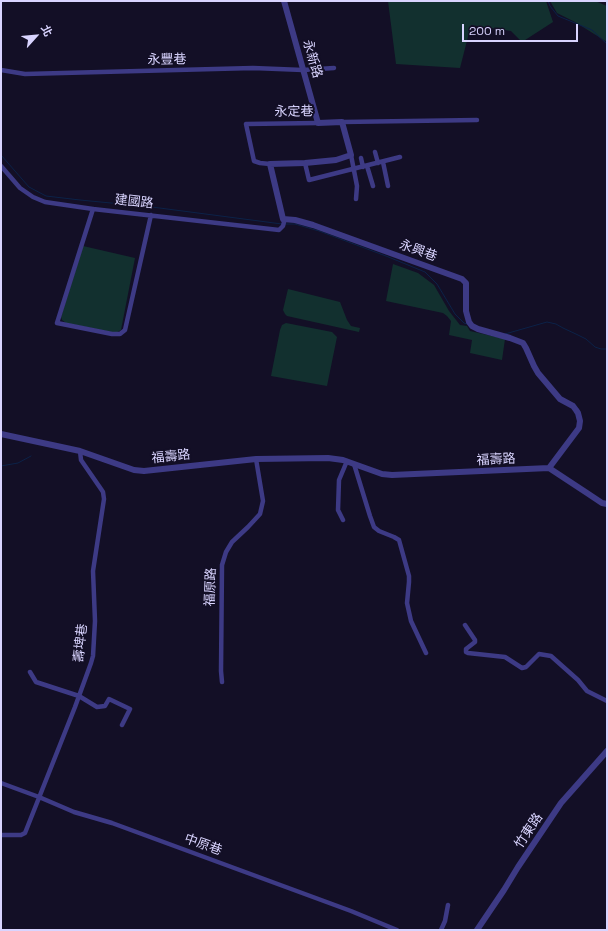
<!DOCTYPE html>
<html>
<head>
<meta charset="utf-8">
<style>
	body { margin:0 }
	#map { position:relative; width:608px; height:931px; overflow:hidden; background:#130f26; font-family:"Space Grotesk","Noto Sans TC",sans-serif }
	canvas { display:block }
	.frame { position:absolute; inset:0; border:2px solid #d9d4ff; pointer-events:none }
	.north { position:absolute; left:16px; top:16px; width:40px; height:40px; -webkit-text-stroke:3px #130f26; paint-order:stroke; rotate:63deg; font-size:11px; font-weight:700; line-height:16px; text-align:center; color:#d9d4ff }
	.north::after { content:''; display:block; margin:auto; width:14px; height:18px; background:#d9d4ff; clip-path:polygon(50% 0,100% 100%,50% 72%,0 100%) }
	.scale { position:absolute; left:462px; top:24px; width:116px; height:18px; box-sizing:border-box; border:2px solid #d9d4ff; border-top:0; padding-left:5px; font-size:12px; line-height:14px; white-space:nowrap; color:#d9d4ff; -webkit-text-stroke:3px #130f26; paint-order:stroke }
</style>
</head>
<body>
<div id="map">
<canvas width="608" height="931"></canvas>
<div class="frame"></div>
<div class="north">北</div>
<div class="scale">200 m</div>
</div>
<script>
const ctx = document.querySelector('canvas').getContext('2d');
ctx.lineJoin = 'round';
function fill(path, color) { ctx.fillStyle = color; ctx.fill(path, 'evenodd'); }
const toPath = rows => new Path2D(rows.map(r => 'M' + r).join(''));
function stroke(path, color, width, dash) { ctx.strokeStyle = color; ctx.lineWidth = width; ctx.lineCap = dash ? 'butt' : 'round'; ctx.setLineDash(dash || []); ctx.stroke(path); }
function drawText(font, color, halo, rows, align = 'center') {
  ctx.font = font + ' "Space Grotesk","Noto Sans TC",sans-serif'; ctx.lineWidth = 4; ctx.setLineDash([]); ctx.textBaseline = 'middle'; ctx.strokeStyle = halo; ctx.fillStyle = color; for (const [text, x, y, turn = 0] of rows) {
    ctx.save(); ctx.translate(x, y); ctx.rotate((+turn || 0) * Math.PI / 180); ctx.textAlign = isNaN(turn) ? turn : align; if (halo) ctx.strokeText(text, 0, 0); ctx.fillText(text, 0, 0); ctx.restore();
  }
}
fill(toPath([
	[388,1,546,1,553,22,522,42,511,31,471,25,460,68,396,64],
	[550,1,595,1,607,6,607,42,575,22,557,13],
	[83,246,135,258,121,330,116,333,66,323,62,320,61,317],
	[393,264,418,273,434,285,449,311,460,325,467,326,470,331,505,339,502,360,470,353,472,340,449,335,451,321,447,316,443,313,386,301],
	[288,289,340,302,347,320,351,326,360,328,359,332,287,316,285,314,283,310],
	[286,323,332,332,337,337,327,386,271,376,280,330,282,325]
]), '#12302f');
stroke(toPath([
	[548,1,550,6,558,16,592,30,607,44],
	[1,155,29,187,46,196,80,200,152,207,282,224],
	[285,224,295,224,319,231,386,256,425,272,437,284,455,314,464,323,467,324],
	[505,334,547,322,556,324,563,328,578,335,586,339,595,347,601,349,607,349],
	[1,466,18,463,31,456]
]), '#0c2248', 1);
stroke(toPath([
	[1,70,25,74,253,68,303,70,334,68],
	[342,122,477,120],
	[375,152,378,163],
	[351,155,357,186,356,199],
	[361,158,363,167],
	[383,162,388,186],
	[305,163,309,180,400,157],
	[270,164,260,163,254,161,246,124,318,123],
	[1,166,20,188,33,197,45,202,93,209,279,230,283,226,284,222,283,219],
	[367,166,373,186],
	[93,209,57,323,112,334,120,334,125,330,151,215],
	[354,464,370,516,374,527,379,531,394,537,399,540,409,576,409,582,407,603,411,621,426,653],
	[343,520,338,510,339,480,347,461],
	[465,625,475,640,475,642,466,649,466,652,468,653,505,657,522,668,526,667,539,654,551,656,578,680,587,691,607,701],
	[30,672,36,682,79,696,97,707,105,706,109,699,130,709,122,725],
	[222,682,221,671,222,565,226,552,232,542,248,527,260,514,263,501,256,459],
	[1,783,39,797,74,812,112,823,351,911,397,930],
	[1,835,21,835,25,833,75,707,91,663,93,656,95,621,93,571,104,499,103,492,101,489,81,460,80,451],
	[441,930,445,921,448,905]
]), '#3d3a85', 4.5);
stroke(toPath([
	[284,1,318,123,342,122,351,155,336,160,305,163,270,164,283,219,295,220,313,225,462,279,466,283,466,311,469,322,472,326,478,329,510,338,523,343,526,348,534,366,538,373,560,399,573,406,576,410,578,413,580,421,579,428,549,468],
	[1,434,80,451,134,470,144,471,256,459,328,458,343,460,382,474,392,475,549,468,587,493,602,503,607,504],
	[477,930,504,890,518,867,561,803,607,751]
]), '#3d3a85', 6);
drawText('13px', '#d9d4ff', '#130f26', [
	["永新路",312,59,74],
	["永豐巷",167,60,-1],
	["永定巷",294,112,-1],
	["建國路",134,202,6],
	["永興巷",418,251,20],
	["福壽路",171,457,-6],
	["福壽路",496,460,-3],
	["福原路",211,587,-88],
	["壽埤巷",81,643,-84],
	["竹東路",529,831,-56],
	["中原巷",203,845,20]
]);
</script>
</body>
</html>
